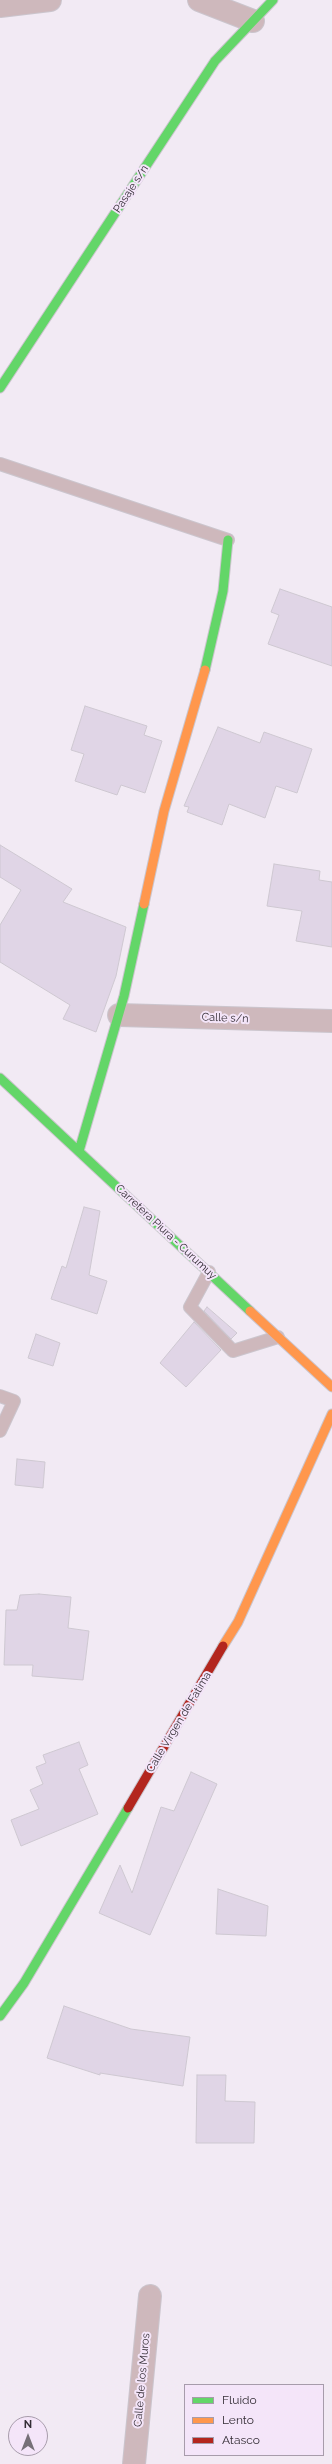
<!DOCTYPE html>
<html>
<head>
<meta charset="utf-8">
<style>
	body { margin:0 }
	#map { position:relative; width:332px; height:2464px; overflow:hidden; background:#f2eaf4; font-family:Raleway,sans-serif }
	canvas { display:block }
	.legend { position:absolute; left:184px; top:2384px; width:140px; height:72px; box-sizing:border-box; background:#f4e5f9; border:1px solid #a79cab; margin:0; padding:5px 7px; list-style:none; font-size:12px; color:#342e36 }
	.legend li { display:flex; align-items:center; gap:8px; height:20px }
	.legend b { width:20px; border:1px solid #a79cab }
	.north { position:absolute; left:8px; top:2416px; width:40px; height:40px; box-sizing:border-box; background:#f4e5f9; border:1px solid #a79cab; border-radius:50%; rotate:0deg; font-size:11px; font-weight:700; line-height:16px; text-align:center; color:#342e36 }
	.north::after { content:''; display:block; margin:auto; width:14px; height:18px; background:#767078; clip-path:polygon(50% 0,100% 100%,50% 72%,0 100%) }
</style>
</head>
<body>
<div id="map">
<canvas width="332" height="2464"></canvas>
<ul class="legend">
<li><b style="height:5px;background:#63d668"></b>Fluido</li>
<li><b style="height:5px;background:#ff974d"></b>Lento</li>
<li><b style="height:5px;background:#b3261e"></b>Atasco</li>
</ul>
<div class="north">N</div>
</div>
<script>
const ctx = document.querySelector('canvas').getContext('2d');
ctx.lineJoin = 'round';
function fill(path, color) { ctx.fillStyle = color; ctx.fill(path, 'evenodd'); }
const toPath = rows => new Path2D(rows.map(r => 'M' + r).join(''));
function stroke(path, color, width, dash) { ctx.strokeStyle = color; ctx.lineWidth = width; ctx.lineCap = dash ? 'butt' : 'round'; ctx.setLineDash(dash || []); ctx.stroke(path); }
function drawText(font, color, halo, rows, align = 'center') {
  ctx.font = font + ' Raleway,sans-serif'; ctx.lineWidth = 4; ctx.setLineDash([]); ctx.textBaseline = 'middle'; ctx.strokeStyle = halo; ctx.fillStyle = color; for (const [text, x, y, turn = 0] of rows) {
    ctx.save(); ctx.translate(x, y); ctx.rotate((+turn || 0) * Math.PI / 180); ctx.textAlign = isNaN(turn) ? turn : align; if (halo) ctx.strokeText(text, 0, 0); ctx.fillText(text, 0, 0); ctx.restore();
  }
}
const building = toPath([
	[280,589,332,607,332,666,268,644,279,615,271,612,280,589],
	[85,706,147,726,144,735,162,741,145,793,121,785,117,795,75,781,84,754,71,750,85,706],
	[218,727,260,743,264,732,312,749,297,793,276,786,265,818,229,804,222,825,187,812,189,807,184,806,218,727],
	[0,845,72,889,63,902,126,927,116,976,96,1032,63,1019,70,1005,0,962,0,925,21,890,0,877,0,845],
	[274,864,320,871,319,880,332,882,332,947,296,941,302,911,267,906,274,864],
	[84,1207,100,1211,89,1275,107,1281,97,1314,51,1299,62,1266,66,1268,84,1207],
	[207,1307,237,1333,231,1339,204,1311,207,1307],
	[194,1322,221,1350,186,1387,160,1363,194,1322],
	[36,1334,60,1343,53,1366,28,1358,36,1334],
	[17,1459,45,1462,43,1488,15,1485,17,1459],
	[39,1594,71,1597,68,1628,89,1631,83,1680,32,1676,33,1665,4,1665,6,1610,17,1610,20,1595,39,1594],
	[79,1742,88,1765,79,1769,98,1814,21,1846,11,1820,39,1809,30,1790,43,1784,36,1767,46,1763,43,1755,79,1742],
	[191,1772,217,1784,150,1935,99,1913,120,1865,132,1893,161,1807,174,1811,191,1772],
	[218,1889,268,1906,266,1936,216,1934,218,1889],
	[64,2006,131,2029,190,2037,183,2086,100,2073,100,2075,47,2058,64,2006],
	[197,2075,226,2075,225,2101,255,2102,254,2143,196,2143,197,2075]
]);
fill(building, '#e0d5e6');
stroke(building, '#cec8d1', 1);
const lane = toPath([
	[0,464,228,540],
	[209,1272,190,1307,233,1351,278,1337],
	[0,1396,14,1401,0,1431]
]);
const street = toPath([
	[199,0,253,21],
	[0,6,50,0],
	[119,1015,332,1021],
	[134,2464,150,2296]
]);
const fast = toPath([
	[0,388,215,61,273,0],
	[205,670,223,591,228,540],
	[0,1078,250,1311],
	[79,1151,124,996,144,904],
	[0,2016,24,1983,128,1808]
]);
const slow = toPath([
	[144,904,164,811,205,670],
	[250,1311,332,1387],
	[223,1646,238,1622,332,1414]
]);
const jam = toPath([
	[128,1808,223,1646]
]);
stroke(lane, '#cbc5cd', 14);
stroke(street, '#cbc5cd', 24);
stroke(fast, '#cbc5cd', 11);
stroke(slow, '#cbc5cd', 11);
stroke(jam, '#cbc5cd', 11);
stroke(lane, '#ceb8bc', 12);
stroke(street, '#ceb8bc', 22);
stroke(fast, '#63d668', 9);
stroke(slow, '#ff974d', 9);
stroke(jam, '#b3261e', 9);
drawText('11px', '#342e36', '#f4e5f9', [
	["Pasaje s/n",131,189,-57],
	["Calle s/n",225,1018,2],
	["Carretera Piura - Curumuy",166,1232,43],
	["Calle Virgen de Fatima",179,1722,-59],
	["Calle de los Muros",142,2380,-85]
]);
</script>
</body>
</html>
